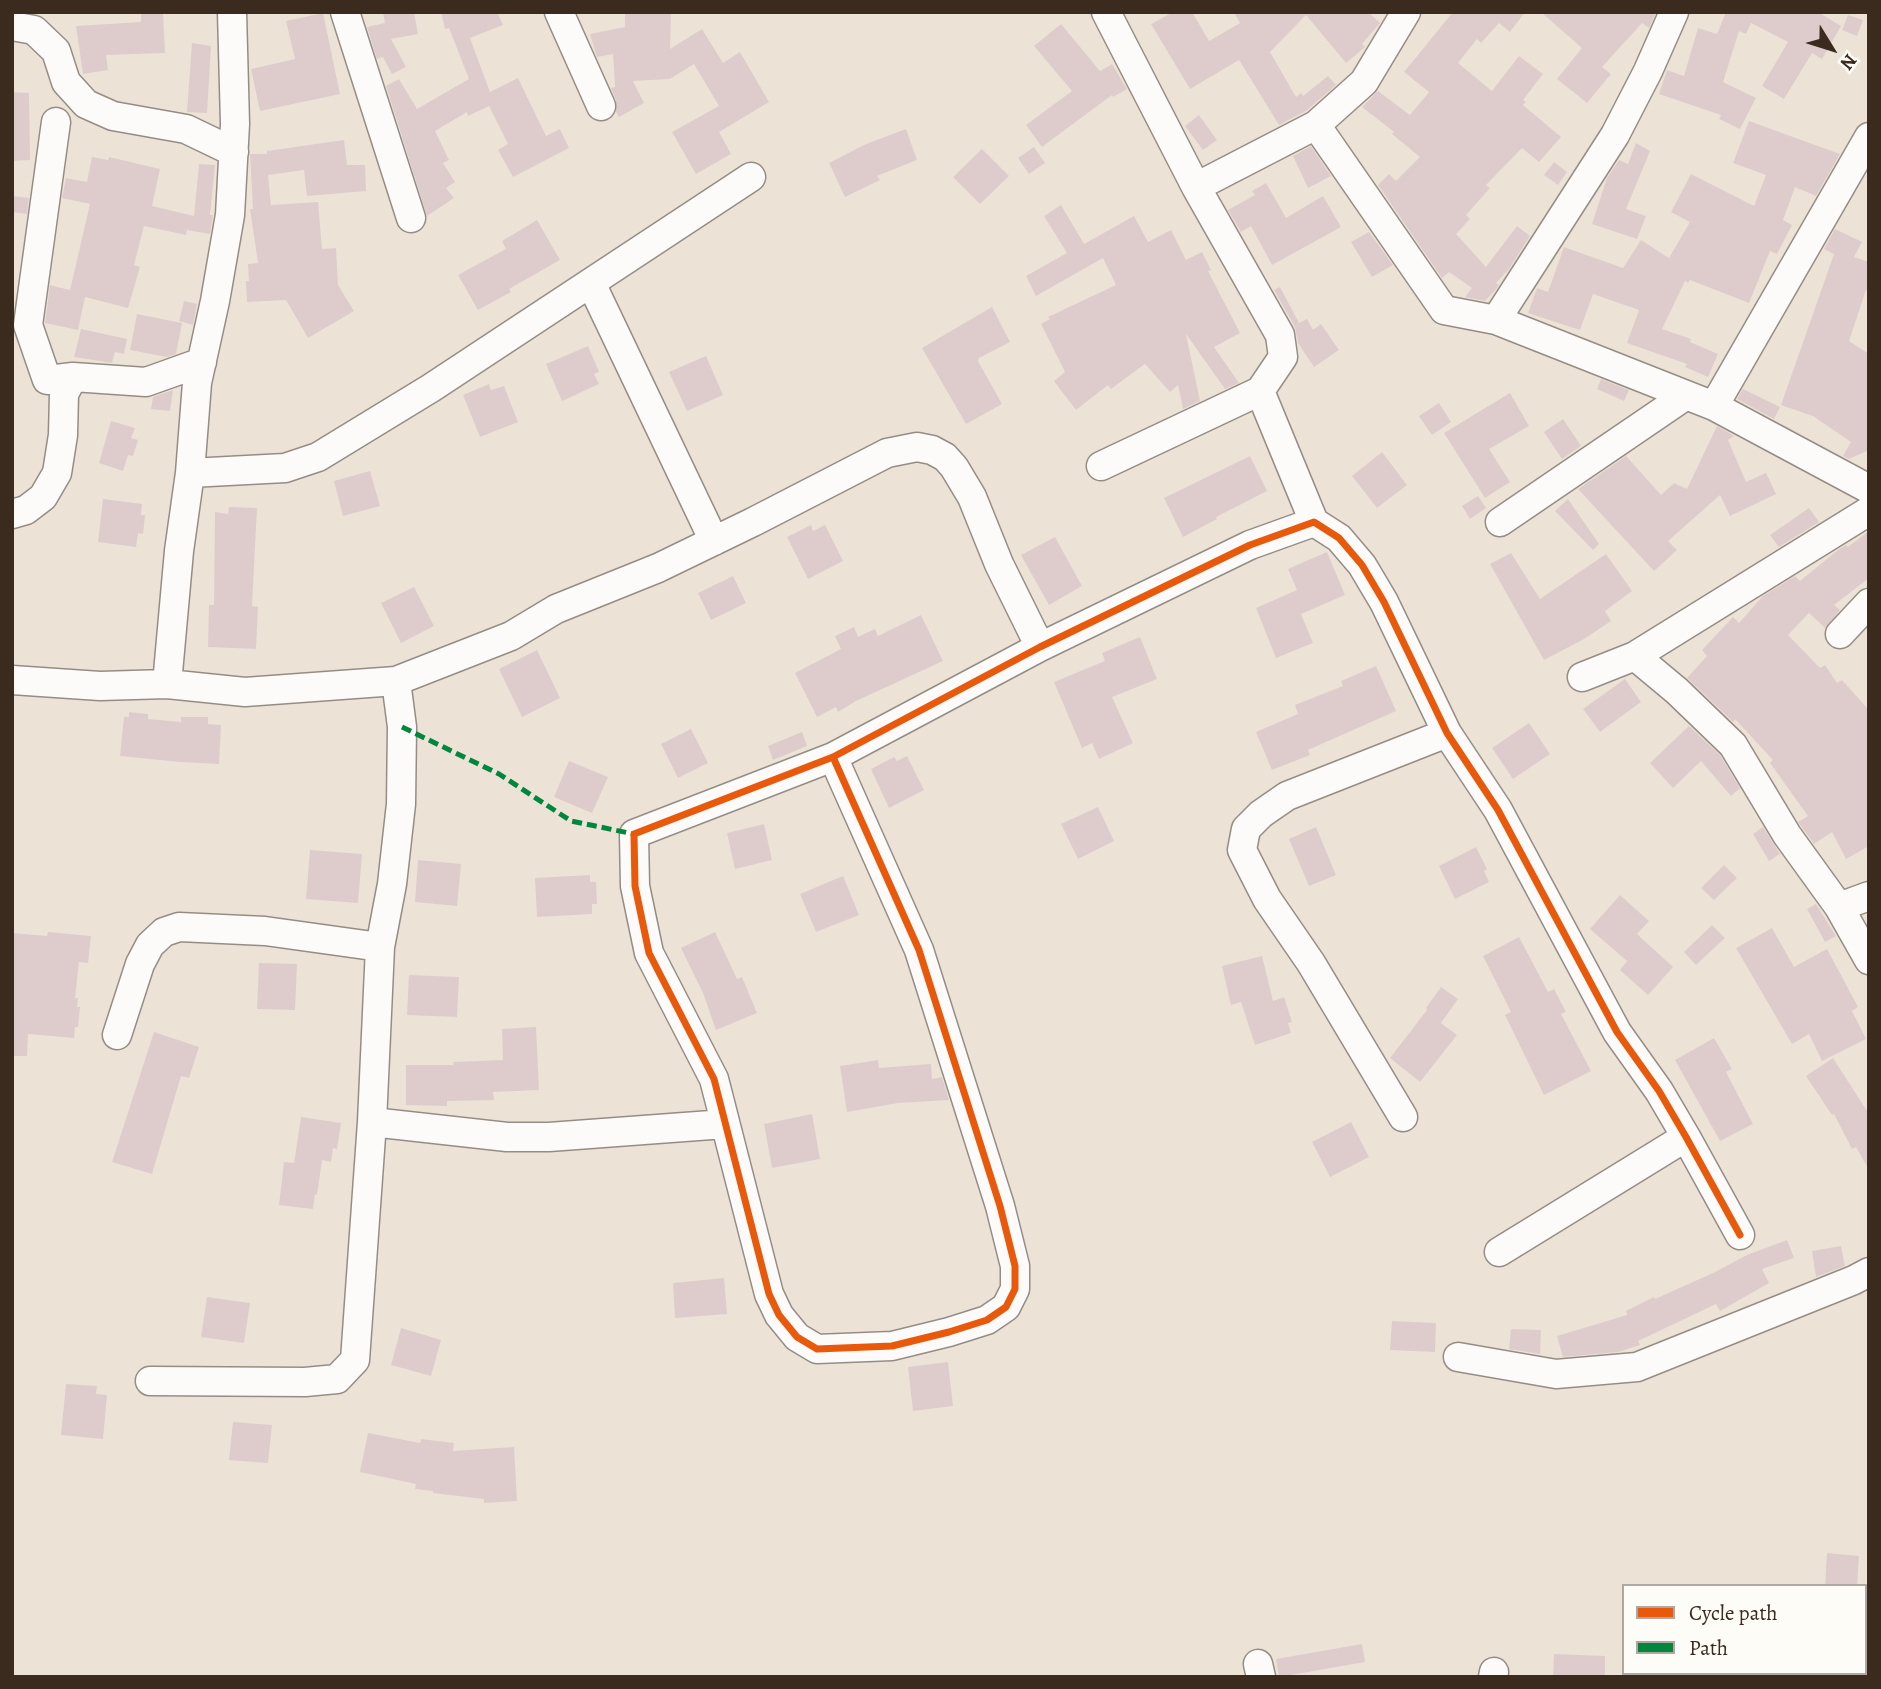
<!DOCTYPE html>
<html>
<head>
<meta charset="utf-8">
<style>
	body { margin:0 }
	#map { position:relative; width:1881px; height:1689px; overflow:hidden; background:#ece3d6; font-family:Alegreya,serif }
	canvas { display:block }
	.frame { position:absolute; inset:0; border:14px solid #3b2a1e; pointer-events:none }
	.legend { position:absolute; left:1622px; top:1584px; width:245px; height:91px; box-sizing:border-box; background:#fdfcf7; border:2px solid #afa8a0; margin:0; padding:9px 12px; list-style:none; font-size:21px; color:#3b2a1e }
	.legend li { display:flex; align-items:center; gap:14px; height:35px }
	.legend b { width:35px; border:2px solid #afa8a0 }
	.north { position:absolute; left:1797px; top:14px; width:70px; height:70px; -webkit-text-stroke:5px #fdfcf7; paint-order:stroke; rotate:128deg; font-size:19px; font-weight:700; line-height:28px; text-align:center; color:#3b2a1e }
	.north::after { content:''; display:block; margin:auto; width:24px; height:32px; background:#3b2a1e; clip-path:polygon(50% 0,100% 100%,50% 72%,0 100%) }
</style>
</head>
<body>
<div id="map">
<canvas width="1881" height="1689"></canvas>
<div class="frame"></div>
<ul class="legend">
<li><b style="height:9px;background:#e8590c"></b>Cycle path</li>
<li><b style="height:9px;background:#00873e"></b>Path</li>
</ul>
<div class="north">N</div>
</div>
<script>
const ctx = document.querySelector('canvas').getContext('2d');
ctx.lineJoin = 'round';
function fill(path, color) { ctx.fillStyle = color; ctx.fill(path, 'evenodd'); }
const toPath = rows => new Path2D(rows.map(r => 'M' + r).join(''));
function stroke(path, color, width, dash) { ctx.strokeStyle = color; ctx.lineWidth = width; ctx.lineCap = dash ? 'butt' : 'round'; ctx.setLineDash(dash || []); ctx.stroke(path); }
fill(toPath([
	[141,12,163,12,165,53,106,55,108,70,83,74,76,26,141,22],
	[383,12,414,12,418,34,391,39,406,67,392,74,383,57,377,59,367,27,385,23],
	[441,12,497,12,503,25,470,38,490,92,518,78,546,136,560,129,569,148,513,177,498,150,508,144,489,106,468,116,467,112,435,131,449,160,443,163,455,182,446,188,454,198,427,216,386,86,399,79,417,109,469,79,449,28,445,29],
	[625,12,671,12,670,49,702,29,723,63,740,52,769,102,719,132,731,154,696,174,672,132,719,106,694,64,670,79,633,81,644,103,619,117,616,112,616,100,611,88,615,87,613,54,597,57,590,34,625,27],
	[1173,12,1192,12,1209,41,1240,23,1234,12,1368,12,1380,23,1362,44,1365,47,1346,63,1306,15,1270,52,1296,97,1301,93,1303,96,1328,76,1336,85,1306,111,1279,125,1239,60,1190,89,1151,24],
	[1453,12,1525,12,1510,32,1499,23,1481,43,1477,39,1458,63,1492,91,1519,56,1543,74,1523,100,1526,102,1523,105,1561,137,1539,162,1522,148,1486,185,1490,188,1466,215,1470,219,1456,234,1486,267,1517,226,1530,236,1509,269,1496,283,1499,285,1496,289,1485,301,1465,297,1472,288,1449,272,1442,278,1378,185,1389,174,1396,181,1420,157,1392,134,1394,132,1362,107,1378,91,1410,115,1429,92,1404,72],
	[1541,12,1656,12,1649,28,1642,23,1602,67,1611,74,1587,103,1557,79,1582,48],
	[1726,12,1818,12,1841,26,1822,59,1812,53,1784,99,1762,86,1788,42,1751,23,1746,34,1739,31,1723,82,1756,98,1740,129,1719,119,1721,115,1659,94,1667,70,1684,76,1698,28,1717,34],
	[323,13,340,94,260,111,251,69,295,59,286,21],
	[1848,15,1863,20,1857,36,1842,30],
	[1061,24,1100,71,1112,64,1127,89,1113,97,1112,95,1042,147,1026,125,1072,91,1034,46],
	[192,43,211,46,207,113,187,112],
	[12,92,29,93,30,160,12,161],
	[1199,115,1217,140,1203,150,1185,126],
	[1749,121,1840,154,1816,196,1795,187,1783,220,1792,225,1777,254,1770,251,1749,303,1690,280,1688,283,1685,281,1662,329,1691,339,1690,342,1718,354,1708,377,1685,367,1687,364,1627,343,1639,310,1593,294,1580,330,1528,313,1537,288,1548,292,1564,247,1623,268,1641,240,1669,258,1690,222,1671,212,1691,174,1754,206,1766,175,1733,163],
	[906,129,917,160,877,176,880,180,845,197,829,163,866,144],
	[344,140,347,165,365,165,366,191,307,196,304,170,268,175,271,205,318,202,322,249,336,248,338,285,354,311,308,338,286,300,247,302,246,281,249,281,248,264,258,263,250,209,253,209,250,154,267,154,267,151],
	[1636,143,1650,151,1626,209,1646,216,1637,239,1592,224,1607,178,1619,160,1628,164],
	[1311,146,1331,176,1308,188,1293,156],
	[1034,147,1045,163,1029,174,1018,158],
	[982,149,1009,176,980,204,953,177],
	[92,157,108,160,109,157,160,169,152,206,194,216,199,164,215,165,210,215,213,215,210,234,187,230,186,235,144,226,134,265,140,267,128,308,85,297,78,330,45,323,50,285,70,290,90,204,62,198,66,178,87,182],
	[1554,162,1567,172,1558,185,1544,175],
	[1266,183,1286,218,1323,196,1341,227,1272,265,1251,226,1241,232,1228,210,1255,195,1252,191],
	[12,196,29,198,27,214,12,212],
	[1061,205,1084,244,1134,216,1148,242,1171,230,1186,260,1202,252,1211,270,1208,271,1240,333,1214,347,1239,383,1225,389,1186,334,1200,401,1183,409,1178,385,1170,392,1145,364,1111,389,1108,385,1076,410,1054,381,1065,372,1041,324,1050,319,1048,317,1116,285,1103,258,1036,296,1026,276,1067,253,1044,216],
	[537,220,560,260,509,289,511,292,478,310,458,275,506,249,502,241],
	[1835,229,1862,242,1854,257,1869,262,1869,291,1866,290,1849,341,1869,354,1869,450,1849,459,1843,456,1851,442,1813,416,1781,405,1834,254,1824,249],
	[1369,232,1393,265,1372,277,1351,242],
	[1280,287,1299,323,1307,319,1313,330,1321,324,1339,350,1314,367,1298,343,1295,327,1274,290],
	[184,301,197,304,193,325,179,321],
	[992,307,1010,342,979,358,978,361,1002,404,966,424,922,348],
	[137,314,182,323,176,354,167,357,130,350],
	[81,329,127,339,124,354,115,352,112,363,74,357],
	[588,346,599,372,594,374,599,384,562,401,546,364],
	[706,356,723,395,687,411,669,372],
	[1601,379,1629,390,1624,401,1597,389],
	[489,384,491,390,504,386,518,422,480,437,463,395],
	[1743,389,1780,407,1774,419,1737,399],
	[173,390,170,411,151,409,153,397],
	[1510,393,1529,426,1489,449,1510,482,1485,498,1444,433],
	[1439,403,1451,422,1432,435,1419,416],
	[1563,419,1581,446,1562,459,1544,432],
	[111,421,135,428,131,438,138,440,133,456,128,455,123,471,99,463],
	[1717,426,1734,436,1728,440,1746,482,1766,473,1776,494,1730,516,1720,495,1668,541,1677,550,1654,571,1578,489,1626,456,1661,495,1674,483,1687,489],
	[1382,452,1407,485,1377,508,1352,476],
	[1250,456,1267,491,1216,517,1217,519,1183,537,1164,498],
	[370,471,380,506,343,516,334,481],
	[1478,496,1486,508,1470,519,1462,506],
	[103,499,142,504,141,515,145,515,143,534,138,533,136,547,98,542],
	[1568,499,1599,544,1593,550,1555,511],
	[229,507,257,508,252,606,258,607,256,649,208,647,209,605,214,605,215,512,228,514],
	[1809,508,1819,522,1779,547,1770,535],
	[811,525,813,531,825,525,843,561,808,579,787,537],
	[1869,531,1869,578,1834,605,1840,610,1825,628,1809,613,1788,635,1820,668,1825,665,1837,683,1842,680,1869,710,1869,846,1846,859,1832,832,1814,844,1798,822,1808,816,1770,763,1773,760,1735,719,1733,722,1687,678,1707,656,1702,650,1733,617,1739,623,1763,596,1795,576,1800,581,1838,550,1846,545,1848,547],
	[1055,537,1082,586,1049,605,1021,555],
	[1327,552,1345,595,1301,614,1313,643,1276,658,1256,608,1297,590,1288,569],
	[1511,553,1540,599,1606,554,1632,591,1605,611,1611,621,1584,639,1544,660,1490,564],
	[733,576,746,603,711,620,698,593],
	[414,587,434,626,401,643,381,603],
	[921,615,943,661,856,701,838,712,836,707,817,717,795,673,841,649,835,636,854,627,858,637,875,629,878,636],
	[1140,637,1157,679,1112,697,1133,743,1099,759,1092,743,1082,748,1054,682,1105,661,1102,653],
	[537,650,560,698,522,717,499,669],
	[1376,666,1396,711,1308,750,1310,755,1272,770,1256,732,1298,714,1295,705,1343,686,1341,681],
	[1625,679,1641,702,1600,732,1583,709],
	[129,712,148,714,148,719,181,722,181,717,208,717,208,724,221,725,219,764,180,762,120,756,124,717,129,717],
	[1529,723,1550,754,1513,779,1492,748],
	[1689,726,1720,755,1740,788,1731,796,1701,761,1673,788,1650,763],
	[691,729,708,763,678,778,661,744],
	[802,732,807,746,773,760,768,746],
	[907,756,924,790,889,808,871,769,894,757,897,761],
	[569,761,608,777,592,813,554,797],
	[1098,807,1114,841,1078,859,1061,824],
	[764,824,772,860,735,869,727,833],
	[1316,827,1336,875,1309,886,1289,839],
	[1763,827,1780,854,1769,861,1753,834],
	[1476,847,1487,869,1484,871,1489,882,1455,899,1439,866],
	[310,850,362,854,358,903,306,899],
	[418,860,461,864,457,906,415,902],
	[1724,865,1737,878,1714,900,1701,888],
	[590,875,590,882,596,882,597,904,592,904,592,914,537,917,535,878],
	[843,876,859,915,816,932,800,894],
	[1620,895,1649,921,1637,934,1673,967,1648,995,1620,970,1627,961,1590,929],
	[1816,904,1836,936,1825,942,1807,909],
	[1712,925,1725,938,1696,965,1684,952],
	[1772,928,1794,967,1827,949,1858,1007,1852,1011,1866,1039,1822,1061,1809,1034,1792,1044,1736,948],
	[48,932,91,936,88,963,79,962,75,998,78,998,77,1007,80,1007,78,1027,75,1027,74,1038,28,1034,27,1056,12,1056,12,933,47,936],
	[715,932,737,979,742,977,757,1013,716,1030,703,993,681,948],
	[1519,937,1548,992,1554,989,1566,1012,1561,1014,1591,1071,1544,1095,1505,1015,1511,1012,1483,956],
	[1262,956,1273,1001,1284,997,1292,1022,1288,1023,1291,1033,1255,1045,1241,1002,1231,1005,1222,966],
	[259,963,297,964,295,1010,257,1009],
	[409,975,459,977,457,1017,407,1015],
	[1441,987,1458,999,1441,1023,1457,1035,1420,1082,1390,1058,1427,1010,1426,1008],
	[536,1027,539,1090,493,1092,494,1100,447,1101,447,1106,406,1105,406,1065,454,1065,453,1062,503,1060,502,1029],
	[154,1032,199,1047,189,1078,181,1076,152,1174,112,1162],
	[1714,1038,1732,1069,1726,1072,1753,1124,1720,1141,1675,1060],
	[1833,1058,1869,1114,1869,1170,1856,1147,1852,1149,1834,1114,1832,1115,1806,1076],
	[878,1060,879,1068,931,1064,932,1079,942,1077,949,1100,898,1103,847,1112,840,1066],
	[812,1114,820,1159,772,1168,764,1124],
	[301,1117,341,1123,337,1149,333,1148,331,1162,322,1160,317,1195,315,1194,313,1209,279,1205,284,1162,294,1163],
	[1351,1122,1369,1157,1330,1177,1312,1142],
	[1787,1240,1794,1258,1762,1269,1769,1283,1720,1311,1716,1304,1638,1341,1640,1345,1618,1352,1563,1357,1557,1336,1627,1315,1626,1311,1654,1297,1655,1299,1713,1273,1747,1255],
	[1841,1246,1845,1266,1816,1277,1812,1251],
	[724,1278,727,1314,675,1318,673,1283],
	[207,1297,250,1303,244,1343,201,1337],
	[1392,1321,1436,1323,1435,1352,1390,1350],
	[401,1328,441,1340,431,1376,391,1365],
	[1511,1329,1541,1330,1540,1354,1509,1349],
	[948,1362,953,1406,913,1411,908,1367],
	[66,1384,97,1386,96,1394,107,1395,103,1439,61,1435],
	[233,1422,272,1425,268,1463,229,1460],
	[368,1433,420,1443,421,1439,454,1443,453,1451,514,1447,517,1501,484,1503,484,1499,433,1493,433,1491,415,1489,416,1484,360,1472],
	[1827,1553,1859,1556,1857,1586,1825,1586],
	[1362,1644,1365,1662,1279,1677,1276,1659],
	[1554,1654,1605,1656,1605,1677,1553,1677]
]), '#decccd');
const minor = toPath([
	[345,12,411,218],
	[559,12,601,106],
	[12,26,34,30,56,51,66,82,86,104,113,116,186,129,234,152],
	[56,122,28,325,47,380,73,377],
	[1316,125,1444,310,1496,320,1714,406,1869,489],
	[1196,187,1316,125,1364,82,1406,12],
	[591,283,714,541],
	[1496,320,1615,135,1648,71,1674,12],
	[1260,391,1314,522],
	[1714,406,1869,137],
	[1101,466,1260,391,1283,357,1280,335,1196,187,1106,12],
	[190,473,285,468,318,457,431,388,751,177],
	[12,514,26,510,43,497,57,473,63,435,64,394,73,377,146,382,202,362],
	[1500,522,1685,396],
	[1840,634,1869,603],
	[1635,656,1677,691,1733,745,1787,835,1839,907,1869,960],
	[1582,677,1635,656,1869,511],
	[12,680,100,686,167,684,245,692,396,681,511,636,556,609,658,568,753,522,887,453,917,447,932,450,945,457,954,467,972,497,999,564,1040,647],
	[167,684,179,551,190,473,197,383,215,301,230,215,235,124,232,12],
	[833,757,919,950,1000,1206,1015,1266,1015,1289,1006,1307,987,1320,949,1332,892,1346,817,1349,797,1337,779,1315,769,1294,714,1079,649,953,635,886,634,834,833,757,1040,647,1250,545,1314,522,1339,538,1362,565,1384,602,1447,733,1498,810,1617,1032,1659,1091,1686,1137,1740,1235],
	[1839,907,1869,896],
	[117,1035,140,964,150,945,164,932,179,927,265,931,380,947],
	[1403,1117,1311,963,1267,899,1242,850,1246,829,1261,814,1287,796,1447,733],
	[372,1122,507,1137,549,1137,725,1124],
	[1499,1252,1686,1137],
	[1458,1357,1556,1374,1637,1367,1854,1280,1869,1272],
	[150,1381,305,1382,337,1379,355,1360,372,1122,380,947,392,884,401,804,402,727,396,681],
	[1865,1620,1869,1619],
	[1258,1664,1261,1677],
	[1753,1673,1753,1677],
	[1493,1677,1494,1672]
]);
stroke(minor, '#958d85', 31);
stroke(minor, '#fcfbf9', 28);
stroke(toPath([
	[402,727,499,774,571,821,634,834]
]), '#00873e', 5, [10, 5]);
stroke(toPath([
	[833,757,919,950,1000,1206,1015,1266,1015,1289,1006,1307,987,1320,949,1332,892,1346,817,1349,797,1337,779,1315,769,1294,714,1079,649,953,635,886,634,834,833,757,1040,647,1250,545,1314,522,1339,538,1362,565,1384,602,1447,733,1498,810,1617,1032,1659,1091,1686,1137,1740,1235]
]), '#e8590c', 7);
</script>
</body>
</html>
